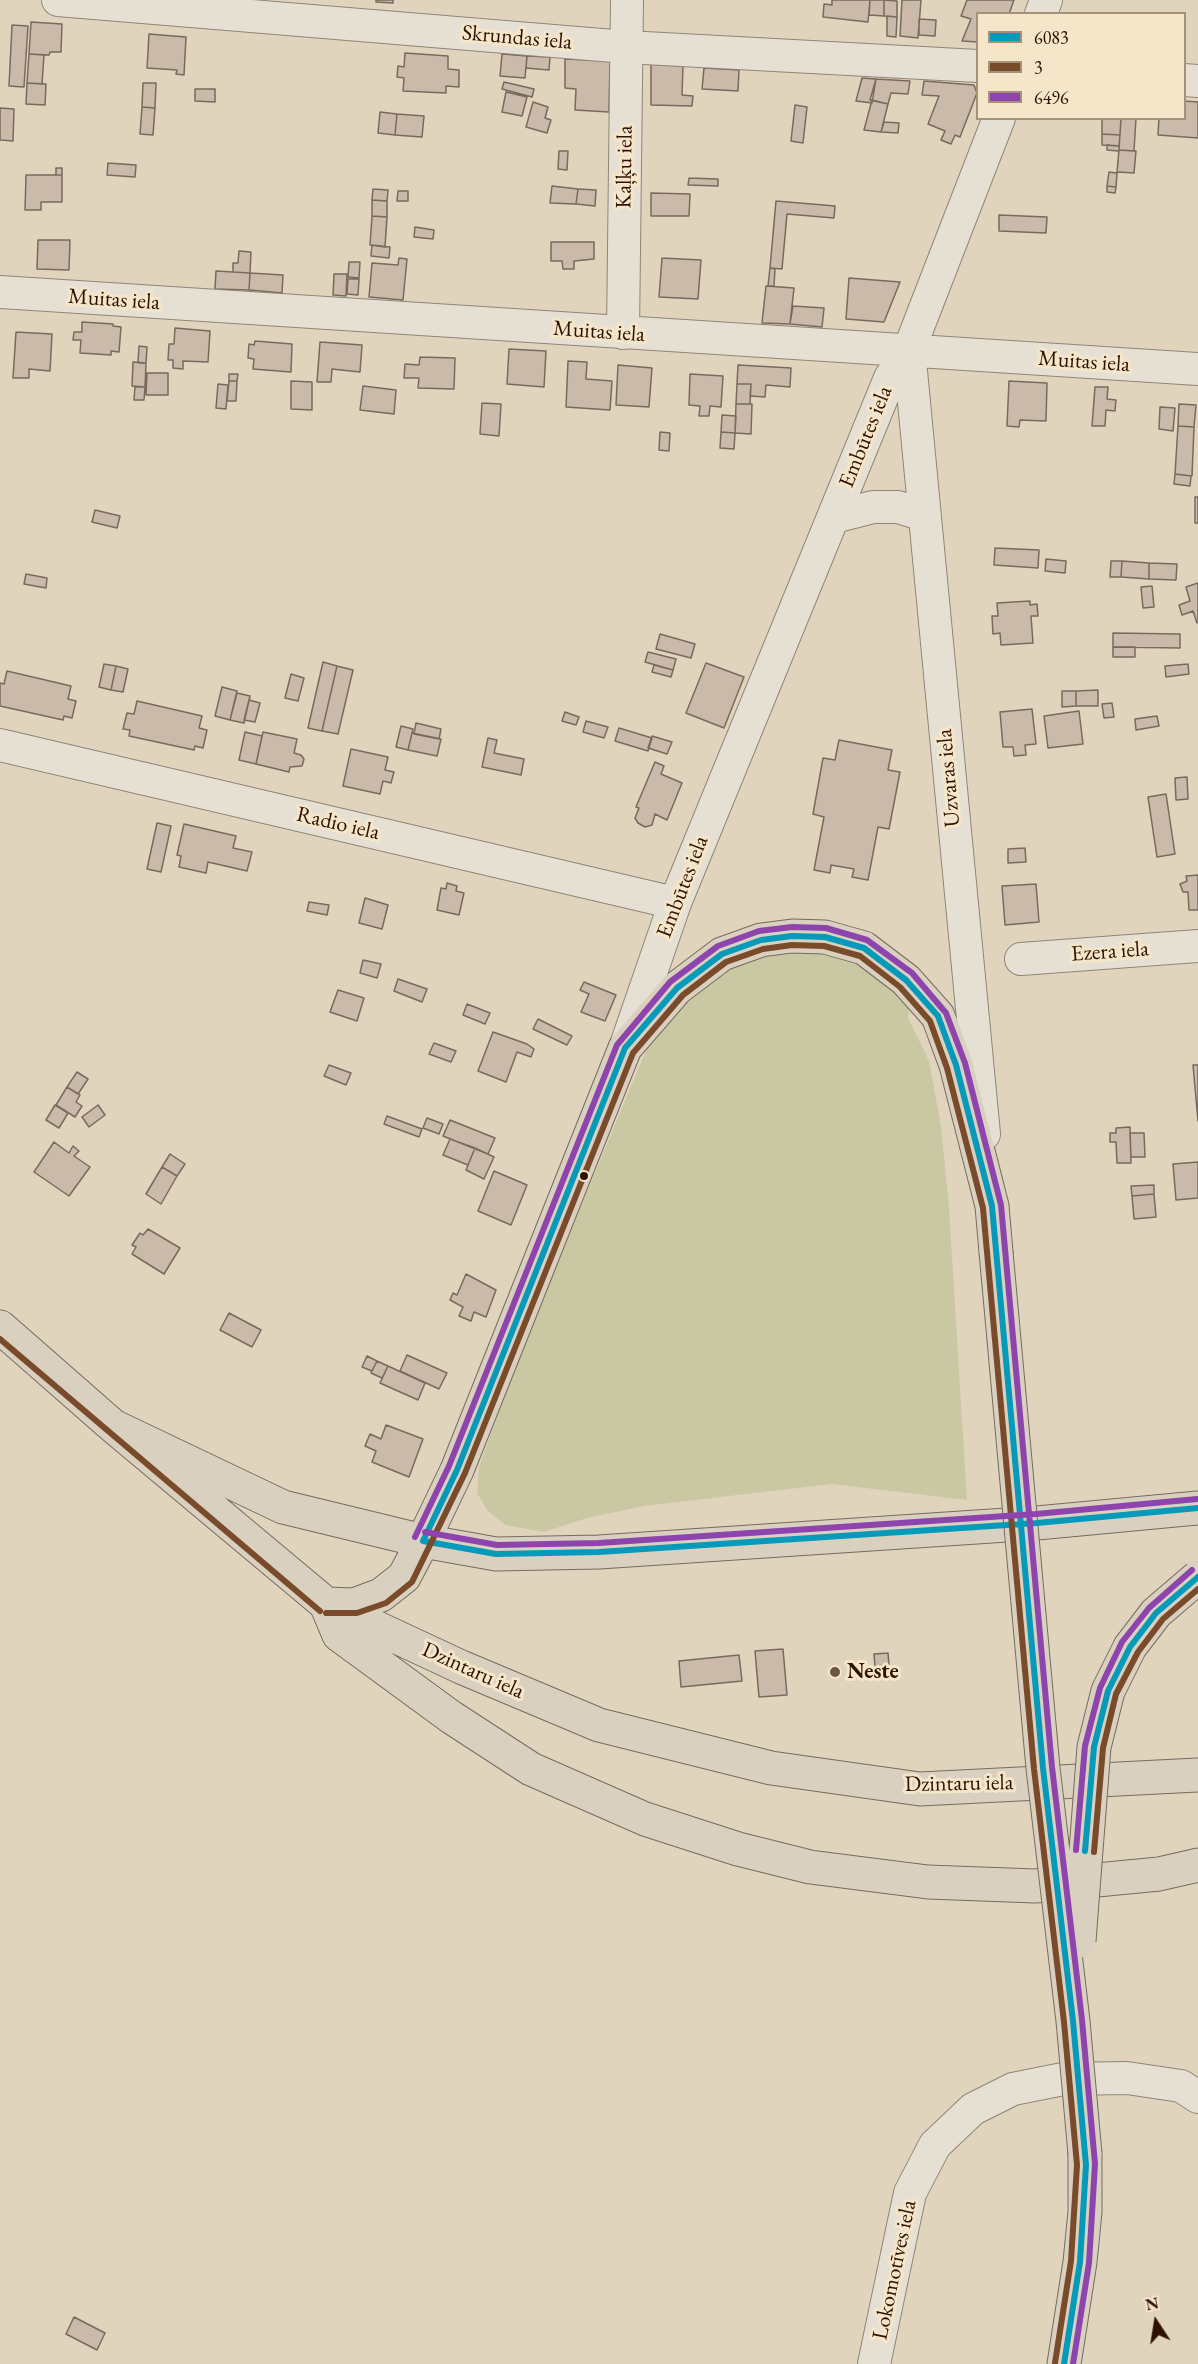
<!DOCTYPE html>
<html>
<head>
<meta charset="utf-8">
<style>
	body { margin:0 }
	#map { position:relative; width:1198px; height:2364px; overflow:hidden; background:#e0d4bd; font-family:"EB Garamond",serif }
	canvas { display:block }
	.legend { position:absolute; left:976px; top:12px; width:210px; height:108px; box-sizing:border-box; background:#f5e6ca; border:2px solid #a59179; margin:0; padding:8px 10px; list-style:none; font-size:18px; color:#2e1100 }
	.legend li { display:flex; align-items:center; gap:12px; height:30px }
	.legend b { width:30px; border:2px solid #a59179 }
	.north { position:absolute; left:1126px; top:2292px; width:60px; height:60px; -webkit-text-stroke:4px #f5e6ca; paint-order:stroke; rotate:348deg; font-size:16px; font-weight:700; line-height:24px; text-align:center; color:#2e1100 }
	.north::after { content:''; display:block; margin:auto; width:21px; height:27px; background:#2e1100; clip-path:polygon(50% 0,100% 100%,50% 72%,0 100%) }
</style>
</head>
<body>
<div id="map">
<canvas width="1198" height="2364"></canvas>
<ul class="legend">
<li><b style="height:8px;background:#059ab9"></b>6083</li>
<li><b style="height:8px;background:#7a4b2a"></b>3</li>
<li><b style="height:8px;background:#8e44ad"></b>6496</li>
</ul>
<div class="north">N</div>
</div>
<script>
const ctx = document.querySelector('canvas').getContext('2d');
ctx.lineJoin = 'round';
function fill(path, color) { ctx.fillStyle = color; ctx.fill(path, 'evenodd'); }
const toPath = rows => new Path2D(rows.map(r => 'M' + r).join(''));
function stroke(path, color, width, dash) { ctx.strokeStyle = color; ctx.lineWidth = width; ctx.lineCap = dash ? 'butt' : 'round'; ctx.setLineDash(dash || []); ctx.stroke(path); }
function drawText(font, color, halo, rows, align = 'center') {
  ctx.font = font + ' "EB Garamond",serif'; ctx.lineWidth = 6; ctx.setLineDash([]); ctx.textBaseline = 'middle'; ctx.strokeStyle = halo; ctx.fillStyle = color; for (const [text, x, y, turn = 0] of rows) {
    ctx.save(); ctx.translate(x, y); ctx.rotate((+turn || 0) * Math.PI / 180); ctx.textAlign = isNaN(turn) ? turn : align; if (halo) ctx.strokeText(text, 0, 0); ctx.fillText(text, 0, 0); ctx.restore();
  }
}
fill(toPath([
	[792,949,831,953,861,965,910,1004,908,1018,929,1061,941,1126,949,1208,967,1500,832,1484,644,1506,587,1518,544,1532,505,1525,488,1511,477,1493,479,1467,521,1350,647,1048,682,1000,738,961]
]), '#cac8a2');
const building = toPath([
	[376,0,393,0,393,3,376,2,376,0],
	[832,0,870,0,868,22,823,17,824,4,832,5,832,0],
	[870,0,884,0,884,16,869,15,870,0],
	[884,0,897,1,897,17,884,16,884,0],
	[902,0,921,0,918,38,900,36,902,0],
	[967,0,1014,0,1009,14,978,14,978,42,962,41,971,19,961,16,967,0],
	[887,16,897,17,896,37,887,36,887,16],
	[919,19,936,20,935,36,919,35,919,19],
	[31,22,62,24,61,52,50,52,49,55,29,54,31,22],
	[12,25,28,26,24,87,9,86,12,25],
	[149,34,186,37,184,75,176,74,177,70,147,68,149,34],
	[405,53,448,56,448,69,459,70,459,87,446,86,446,93,403,91,404,78,397,77,398,66,404,67,405,53],
	[29,54,44,55,42,84,27,83,29,54],
	[502,54,527,56,525,78,500,76,502,54],
	[527,56,550,57,549,70,526,68,527,56],
	[565,59,610,61,609,112,575,110,576,89,565,88,565,59],
	[651,64,683,66,682,95,693,96,692,106,651,105,651,64],
	[704,68,739,70,738,91,702,89,704,68],
	[862,78,876,79,872,103,856,101,862,78],
	[876,79,910,81,908,94,891,93,888,104,870,100,876,79],
	[924,81,974,85,977,93,960,137,955,135,951,144,941,140,945,131,928,124,939,96,922,95,924,81],
	[504,82,534,89,532,97,502,89,504,82],
	[27,83,46,84,45,105,26,104,27,83],
	[143,83,156,83,155,108,142,107,143,83],
	[195,89,215,89,215,102,195,101,195,89],
	[506,92,527,97,522,116,502,112,506,92],
	[872,100,888,104,881,132,864,130,872,100],
	[1184,101,1198,102,1198,138,1158,135,1159,118,1184,118,1184,101],
	[533,102,548,107,545,118,551,120,547,133,526,127,533,102],
	[795,105,807,107,803,143,791,141,795,105],
	[142,107,155,108,153,135,140,134,142,107],
	[0,108,14,109,13,141,0,140,0,108],
	[380,112,397,114,395,135,378,133,380,112],
	[397,114,424,116,422,137,395,135,397,114],
	[1102,118,1121,118,1120,135,1102,134,1102,118],
	[1121,118,1136,118,1134,151,1119,150,1121,118],
	[884,122,899,123,898,133,881,132,884,122],
	[1102,134,1120,135,1119,146,1102,145,1102,134],
	[1107,145,1119,146,1119,151,1107,150,1107,145],
	[1119,150,1136,151,1134,173,1117,172,1119,150],
	[559,151,568,151,567,170,558,169,559,151],
	[108,163,136,165,135,177,107,175,108,163],
	[56,168,62,168,62,175,56,175,56,168],
	[1109,172,1117,173,1116,187,1107,186,1109,172],
	[26,175,62,175,62,202,41,202,41,210,25,210,26,175],
	[689,178,718,179,718,186,688,185,689,178],
	[552,186,578,189,576,204,550,203,552,186],
	[1107,186,1116,187,1115,193,1107,192,1107,186],
	[373,189,388,190,387,201,372,200,373,189],
	[578,189,596,190,595,206,576,204,578,189],
	[398,191,408,191,408,201,397,201,398,191],
	[651,193,690,194,689,216,651,216,651,193],
	[372,200,387,201,387,217,372,216,372,200],
	[776,201,835,206,834,218,787,214,782,269,770,268,776,201],
	[999,215,1047,217,1046,233,999,231,999,215],
	[372,216,387,217,385,247,370,245,372,216],
	[415,227,434,230,433,239,414,237,415,227],
	[38,240,70,240,69,270,37,269,38,240],
	[551,242,594,242,594,259,574,261,574,269,563,269,562,261,551,261,551,242],
	[372,245,390,247,389,258,371,256,372,245],
	[239,251,251,252,250,273,233,272,233,263,238,263,239,251],
	[399,258,407,259,403,300,369,297,372,263,398,265,399,258],
	[662,258,701,260,698,299,659,297,662,258],
	[349,262,360,262,359,278,348,277,349,262],
	[770,268,775,269,774,286,768,286,770,268],
	[216,271,250,273,249,290,215,289,216,271],
	[250,273,283,275,282,293,249,290,250,273],
	[334,274,347,274,346,296,333,295,334,274],
	[849,278,900,282,884,322,846,319,849,278],
	[348,279,359,279,358,295,347,294,348,279],
	[766,286,794,288,790,324,762,323,766,286],
	[793,306,824,308,822,327,790,324,793,306],
	[82,322,113,324,113,326,121,327,119,352,111,351,111,355,80,353,81,340,73,340,74,332,82,332,82,322],
	[175,328,210,331,208,362,183,361,183,369,173,368,173,360,168,360,169,344,174,344,175,328],
	[16,332,52,334,50,371,29,369,29,378,13,378,16,332],
	[255,341,292,344,291,372,253,369,254,359,248,358,249,344,254,345,255,341],
	[320,342,362,345,360,372,332,369,331,382,317,382,320,342],
	[139,346,147,347,146,363,138,363,139,346],
	[509,349,546,351,544,387,507,384,509,349],
	[420,357,455,358,454,389,418,388,419,378,404,378,405,364,419,365,420,357],
	[568,361,587,362,586,379,612,381,610,410,566,407,568,361],
	[133,362,146,363,145,387,132,386,133,362],
	[618,365,652,368,649,407,616,405,618,365],
	[738,365,791,368,790,387,766,385,765,397,750,396,751,384,737,384,738,365],
	[147,373,168,373,168,395,146,395,147,373],
	[229,374,238,374,237,381,229,381,229,374],
	[690,374,723,376,721,407,710,406,709,416,699,416,700,406,689,405,690,374],
	[229,381,237,381,236,401,227,401,229,381],
	[291,381,312,382,312,410,291,409,291,381],
	[1009,381,1047,383,1046,421,1020,420,1019,427,1007,426,1009,381],
	[218,384,228,385,226,409,216,408,218,384],
	[737,384,751,384,750,404,736,404,737,384],
	[363,386,396,390,394,414,360,410,363,386],
	[135,387,145,387,144,400,134,400,135,387],
	[1095,387,1108,387,1107,399,1116,400,1115,411,1106,410,1105,426,1092,426,1095,387],
	[482,403,501,404,499,436,480,434,482,403],
	[736,404,752,404,751,434,735,433,736,404],
	[1179,404,1196,405,1194,427,1178,426,1179,404],
	[1160,407,1175,408,1173,431,1159,429,1160,407],
	[722,415,736,416,735,433,721,432,722,415],
	[1178,426,1194,427,1192,476,1175,474,1178,426],
	[660,432,670,433,669,451,659,450,660,432],
	[721,432,735,433,734,449,720,448,721,432],
	[1175,474,1191,476,1190,486,1174,484,1175,474],
	[1195,497,1198,497,1198,523,1195,523,1195,497],
	[95,510,120,516,117,528,92,522,95,510],
	[995,548,1039,550,1038,568,994,565,995,548],
	[1046,559,1066,561,1065,573,1045,571,1046,559],
	[1111,561,1122,561,1121,577,1110,577,1111,561],
	[1122,561,1149,563,1149,579,1121,577,1122,561],
	[1149,563,1177,564,1176,580,1149,579,1149,563],
	[26,574,47,578,46,588,24,584,26,574],
	[1198,583,1198,622,1197,623,1193,611,1182,615,1179,605,1190,601,1186,587,1198,583],
	[1152,586,1154,607,1143,608,1141,587,1152,586],
	[1030,601,1030,605,1037,604,1038,616,1031,616,1033,643,1001,645,1000,633,993,634,992,616,998,616,997,603,1030,601],
	[1113,633,1180,634,1180,648,1113,647,1113,633],
	[660,634,695,644,691,658,656,649,660,634],
	[1113,647,1135,647,1135,657,1113,657,1113,647],
	[648,652,676,659,673,670,645,662,648,652],
	[323,662,337,666,322,731,308,728,323,662],
	[706,663,744,677,724,728,686,713,706,663],
	[104,664,116,666,111,690,99,687,104,664],
	[1188,664,1189,674,1166,677,1165,666,1188,664],
	[654,665,673,670,671,677,652,672,654,665],
	[116,666,128,669,123,692,111,690,116,666],
	[337,666,353,670,338,734,322,731,337,666],
	[7,671,71,686,68,699,76,701,72,718,64,716,63,720,0,706,0,683,4,684,7,671],
	[291,674,304,678,298,701,285,698,291,674],
	[222,687,237,691,230,720,215,716,222,687],
	[1098,690,1098,706,1076,706,1076,691,1098,690],
	[1062,691,1076,691,1076,706,1062,707,1062,691],
	[237,693,250,696,244,723,230,720,237,693],
	[249,700,260,703,255,722,244,720,249,700],
	[137,701,202,716,199,728,207,730,203,748,195,746,194,750,129,736,130,730,123,729,127,713,134,714,137,701],
	[1112,703,1114,717,1104,718,1102,704,1112,703],
	[1032,709,1036,744,1025,745,1026,755,1014,756,1013,747,1003,747,1000,712,1032,709],
	[1079,711,1083,744,1048,748,1044,716,1079,711],
	[565,712,579,717,576,725,562,721,565,712],
	[1157,716,1159,726,1136,730,1135,719,1157,716],
	[586,721,608,727,604,738,583,732,586,721],
	[416,723,441,729,439,739,414,734,416,723],
	[401,726,413,729,408,750,396,747,401,726],
	[619,728,652,738,648,751,615,741,619,728],
	[245,732,262,736,256,764,239,760,245,732],
	[263,732,297,739,294,753,301,755,304,759,302,766,290,767,289,772,256,764,263,732],
	[412,733,441,739,437,756,408,750,412,733],
	[652,736,672,742,667,754,648,748,652,736],
	[488,738,497,740,494,753,524,759,521,775,482,767,488,738],
	[839,740,892,750,888,770,900,772,889,829,878,827,868,880,852,877,854,869,831,865,830,873,814,870,824,817,813,814,823,758,835,760,839,740],
	[351,749,388,757,385,770,394,772,391,783,383,781,380,794,343,786,351,749],
	[655,762,664,766,661,774,682,783,667,820,655,814,652,825,645,827,638,823,635,818,639,808,636,807,655,762],
	[1187,777,1188,799,1176,800,1175,778,1187,777],
	[1166,794,1175,854,1157,857,1148,797,1166,794],
	[157,823,171,826,161,872,147,869,157,823],
	[184,824,236,836,233,848,252,852,247,871,208,862,206,873,179,867,181,856,177,855,184,824],
	[1025,848,1026,862,1008,863,1008,849,1025,848],
	[1198,875,1198,910,1189,910,1188,892,1183,892,1180,884,1187,881,1186,876,1198,875],
	[447,883,457,886,456,891,464,893,459,915,437,910,441,888,446,889,447,883],
	[1036,884,1039,922,1005,925,1002,886,1036,884],
	[365,898,388,905,382,929,359,923,365,898],
	[309,902,329,905,327,915,307,911,309,902],
	[363,960,381,964,377,978,360,973,363,960],
	[398,979,427,989,422,1002,394,991,398,979],
	[584,982,616,995,605,1021,581,1012,589,994,580,990,584,982],
	[338,990,364,998,357,1021,330,1012,338,990],
	[467,1004,490,1013,485,1024,463,1015,467,1004],
	[538,1019,572,1036,567,1045,533,1029,538,1019],
	[493,1032,527,1044,534,1049,531,1057,517,1052,506,1082,478,1071,493,1032],
	[434,1043,456,1051,451,1062,429,1054,434,1043],
	[329,1065,351,1073,346,1085,324,1076,329,1065],
	[1193,1065,1198,1065,1198,1121,1193,1065],
	[77,1072,88,1079,78,1094,67,1087,77,1072],
	[67,1087,80,1095,76,1102,82,1106,75,1117,56,1105,67,1087],
	[55,1105,68,1113,59,1128,46,1120,55,1105],
	[98,1105,105,1115,89,1127,82,1117,98,1105],
	[387,1116,422,1129,419,1137,384,1124,387,1116],
	[427,1118,443,1124,439,1134,423,1128,427,1118],
	[450,1120,495,1138,488,1154,443,1136,450,1120],
	[1130,1127,1131,1163,1117,1163,1116,1142,1110,1142,1110,1133,1116,1133,1116,1128,1130,1127],
	[1130,1133,1144,1133,1145,1157,1131,1157,1130,1133],
	[450,1139,475,1148,468,1165,443,1155,450,1139],
	[54,1142,69,1153,73,1146,79,1151,74,1156,90,1167,69,1196,34,1172,54,1142],
	[475,1148,494,1157,484,1179,466,1170,475,1148],
	[170,1154,185,1164,177,1176,162,1167,170,1154],
	[1198,1162,1198,1198,1176,1200,1173,1164,1198,1162],
	[162,1167,177,1176,161,1204,146,1194,162,1167],
	[494,1171,527,1185,511,1225,478,1211,494,1171],
	[1154,1185,1154,1194,1132,1196,1131,1186,1154,1185],
	[1154,1194,1156,1217,1134,1219,1132,1196,1154,1194],
	[148,1229,180,1248,164,1274,132,1254,136,1247,132,1245,140,1233,143,1235,148,1229],
	[466,1274,496,1290,486,1317,474,1312,471,1321,459,1316,463,1307,450,1300,453,1293,457,1295,466,1274],
	[229,1313,261,1330,252,1347,220,1330,229,1313],
	[407,1355,447,1373,439,1389,400,1371,407,1355],
	[367,1356,377,1361,372,1371,362,1367,367,1356],
	[377,1361,388,1366,382,1378,371,1373,377,1361],
	[388,1366,425,1383,418,1400,380,1383,388,1366],
	[386,1425,423,1439,409,1477,372,1462,376,1451,365,1446,370,1434,381,1439,386,1425],
	[783,1649,787,1695,759,1697,755,1651,783,1649],
	[888,1653,889,1665,875,1666,874,1654,888,1653],
	[739,1655,742,1681,681,1687,679,1661,739,1655],
	[74,2317,105,2333,97,2350,66,2334,74,2317]
]);
fill(building, '#cbbaa9');
stroke(building, '#766b5d', 1.5);
const minor = toPath([
	[58,0,626,47,978,66],
	[1041,14,1046,0],
	[1184,80,1198,81],
	[0,292,1198,369],
	[623,333,627,0],
	[909,350,984,1134],
	[834,517,873,507,898,507,924,515],
	[0,745,675,903],
	[1021,959,1198,946],
	[625,1048,675,903,890,378,909,350,999,118],
	[874,2364,910,2193,935,2145,973,2109,1013,2089,1063,2079,1127,2078,1181,2086,1198,2097]
]);
const major = toPath([
	[0,1327,113,1426,326,1604,354,1605,381,1595,404,1577,423,1541,283,1507,113,1426]
]);
const highway = toPath([
	[996,1252,992,1206,956,1065,938,1016,906,980,864,948,825,937,792,936,761,940,722,954,677,988,625,1048,457,1470,423,1541,496,1554,599,1552,1037,1523,1198,1508],
	[326,1604,339,1635,451,1717,531,1769,645,1819,738,1849,810,1867,928,1882,1035,1886,1159,1874,1198,1865],
	[326,1604,461,1667,599,1725,771,1768,920,1789,1198,1775],
	[1064,2364,1080,2262,1085,2212,1085,2154]
]);
stroke(minor, '#908576', 34);
stroke(major, '#766b5d', 35);
stroke(highway, '#766b5d', 35);
stroke(minor, '#e6e0d4', 32);
stroke(major, '#dad0c0', 33);
stroke(highway, '#dad0c0', 33);
const highwayBridge = toPath([
	[996,1252,1043,1768,1073,2021,1085,2154],
	[1079,1941,1094,1747,1108,1691,1130,1647,1156,1613,1198,1577]
]);
stroke(highwayBridge, '#766b5d', 35, []);
stroke(highwayBridge, '#dad0c0', 33);
stroke(toPath([
	[423,1541,457,1470,625,1048,677,988,722,954,761,940,792,936,825,937,864,948,906,980,938,1016,956,1065,992,1206,1043,1768,1073,2021,1086,2165,1080,2262,1064,2364],
	[423,1541,496,1554,599,1552,1037,1523,1198,1508],
	[1085,1851,1094,1747,1108,1691,1130,1647,1156,1613,1198,1577]
]), '#059ab9', 6);
stroke(toPath([
	[0,1339,320,1611],
	[326,1613,357,1613,386,1603,412,1582,465,1473,633,1053,683,995,726,962,763,949,792,945,824,946,860,956,900,987,930,1021,947,1068,983,1208,1034,1769,1064,2022,1077,2165,1071,2261,1055,2363],
	[1094,1852,1103,1748,1116,1694,1138,1652,1163,1619,1198,1589]
]), '#7a4b2a', 6);
stroke(toPath([
	[425,1532,497,1545,599,1543,1036,1514,1197,1499],
	[415,1537,449,1466,617,1045,670,982,718,946,759,931,792,927,826,928,867,940,912,973,946,1013,965,1063,1001,1205,1052,1767,1082,2020,1095,2164,1089,2263,1073,2364],
	[1076,1850,1085,1746,1100,1688,1122,1642,1149,1608,1192,1570]
]), '#8e44ad', 6);
for (const [x, y, r, color] of [
	[584,1176,5,"#2e1100"],
	[835,1672,6,"#6c5542"]
]) { const dot = new Path2D(); dot.arc(x, y, r, 0, 2 * Math.PI); ctx.fillStyle = color; ctx.fill(dot); stroke(dot, '#f5e6ca', 2); }
drawText('22px', '#2e1100', '#f5e6ca', [
	["Skrundas iela",517,38,5],
	["Kaļķu iela",625,167,-89],
	["Muitas iela",114,300,4],
	["Muitas iela",599,332,4],
	["Muitas iela",1084,362,4],
	["Embūtes iela",866,437,-68],
	["Uzvaras iela",949,778,-95],
	["Radio iela",338,824,13],
	["Embūtes iela",683,887,-69],
	["Ezera iela",1110,952,-4],
	["Dzintaru iela",473,1671,24],
	["Dzintaru iela",959,1784,-1],
	["Lokomotīves iela",895,2270,-78]
]);
drawText('bold 22px', '#2e1100', '#f5e6ca', [
	["Neste",847,1672]
], 'left');
</script>
</body>
</html>
